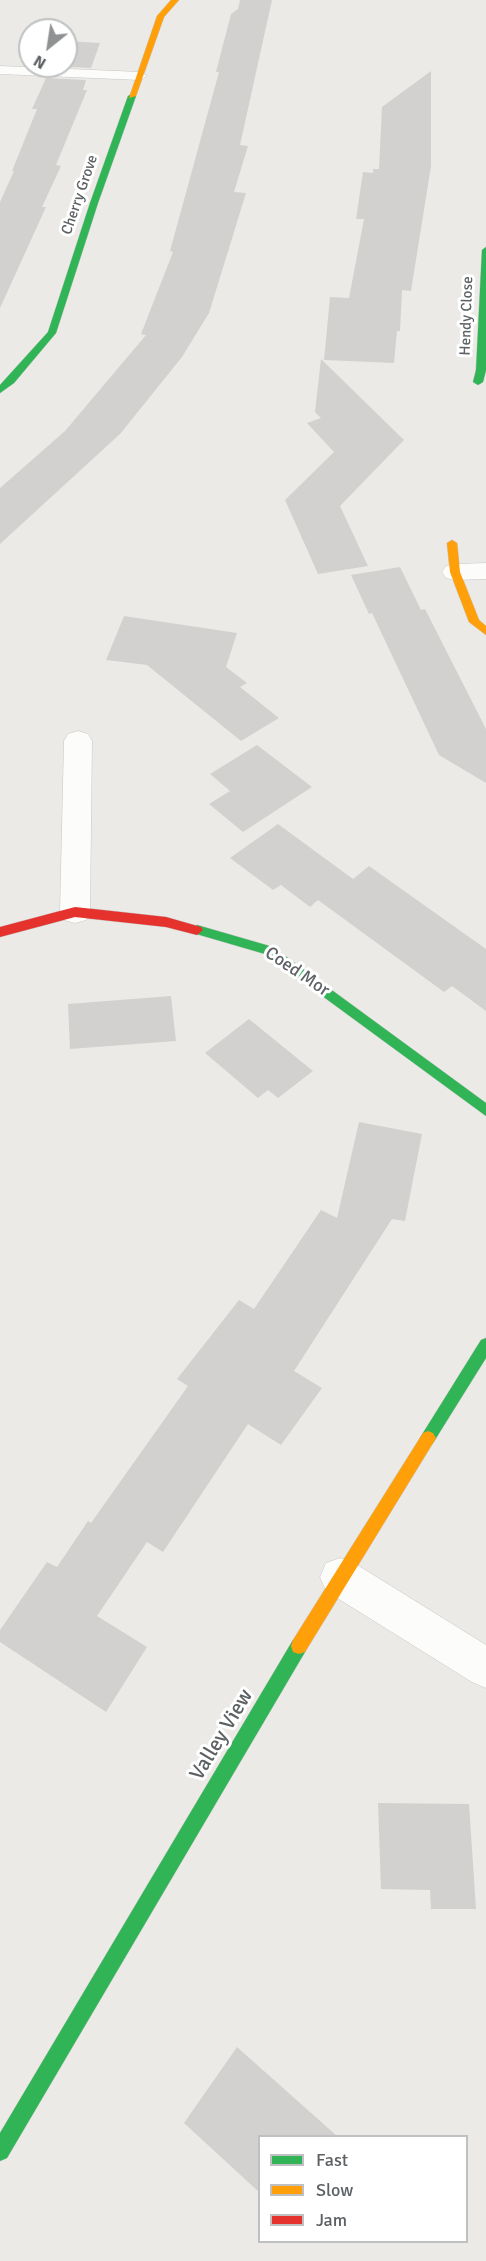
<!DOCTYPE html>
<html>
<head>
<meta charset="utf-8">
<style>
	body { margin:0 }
	#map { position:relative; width:486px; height:2261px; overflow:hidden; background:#eceae7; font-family:Signika,sans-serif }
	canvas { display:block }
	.legend { position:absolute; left:258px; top:2135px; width:210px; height:108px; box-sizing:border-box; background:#fff; border:2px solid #bec0c1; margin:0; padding:8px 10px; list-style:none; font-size:18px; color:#5d6164 }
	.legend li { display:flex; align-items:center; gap:12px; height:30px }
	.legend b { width:30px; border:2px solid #bec0c1 }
	.north { position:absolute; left:18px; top:18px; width:60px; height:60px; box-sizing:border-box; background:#fff; border:2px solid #bec0c1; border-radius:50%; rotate:210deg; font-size:16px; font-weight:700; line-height:24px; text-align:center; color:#5d6164 }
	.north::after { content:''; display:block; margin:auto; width:21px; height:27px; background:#8f9192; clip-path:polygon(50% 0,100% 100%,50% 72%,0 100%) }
</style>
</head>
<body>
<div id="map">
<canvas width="486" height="2261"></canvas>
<ul class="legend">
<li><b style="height:8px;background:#30b455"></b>Fast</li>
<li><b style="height:8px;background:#ff9f0a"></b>Slow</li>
<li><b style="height:8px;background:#e5322d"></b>Jam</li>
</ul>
<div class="north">N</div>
</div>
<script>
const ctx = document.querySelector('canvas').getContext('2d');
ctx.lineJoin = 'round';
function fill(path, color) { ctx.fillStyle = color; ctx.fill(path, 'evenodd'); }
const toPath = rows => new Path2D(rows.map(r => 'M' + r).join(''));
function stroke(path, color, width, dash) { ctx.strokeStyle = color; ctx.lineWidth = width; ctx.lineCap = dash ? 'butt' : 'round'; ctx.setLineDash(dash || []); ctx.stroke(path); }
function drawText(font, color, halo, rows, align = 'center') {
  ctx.font = font + ' Signika,sans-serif'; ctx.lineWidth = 6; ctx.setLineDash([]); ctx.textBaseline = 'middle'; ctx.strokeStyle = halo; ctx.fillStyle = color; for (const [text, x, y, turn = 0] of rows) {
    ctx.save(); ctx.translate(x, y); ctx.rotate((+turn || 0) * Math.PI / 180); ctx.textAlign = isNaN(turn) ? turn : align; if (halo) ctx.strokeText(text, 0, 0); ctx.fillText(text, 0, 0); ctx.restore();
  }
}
fill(toPath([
	[240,0,272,0,240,145,248,146,234,192,246,193,209,313,182,357,120,434,0,544,0,488,65,431,146,335,141,334,173,252,170,251,219,72,216,72,231,14,238,9],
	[67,41,100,43,91,68,53,66,66,66],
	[431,71,431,166,411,291,402,290,400,331,397,331,394,363,324,360,330,297,349,298,364,219,356,219,363,172,373,173,373,169,379,169,382,107],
	[46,78,86,80,83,90,87,90,56,165,61,166,42,207,46,207,0,308,0,202,14,171,12,171,37,109,32,109],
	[321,359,404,440,340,506,368,566,318,574,285,500,334,452,307,423,321,418,315,412],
	[400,567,421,610,425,609,486,729,486,783,439,755,372,613,369,614,351,575],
	[124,616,237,633,226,667,247,683,240,687,279,718,241,741,147,665,106,660],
	[257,745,312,787,243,832,209,804,230,791,210,774],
	[278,824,353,879,369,866,486,949,486,1011,452,986,444,992,318,900,310,907,281,885,273,890,230,858],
	[171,996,176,1041,70,1049,68,1004],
	[249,1019,313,1071,278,1098,268,1090,258,1098,205,1053],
	[359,1122,422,1134,405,1221,392,1219,294,1371,322,1388,281,1445,248,1424,163,1552,147,1542,97,1616,147,1647,106,1712,0,1642,0,1630,47,1562,57,1567,88,1521,91,1523,188,1386,177,1379,239,1300,254,1309,321,1210,337,1218],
	[378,1803,469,1804,476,1909,431,1909,430,1890,381,1889],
	[237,2047,337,2136,260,2136,260,2193,184,2123]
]), '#d3d1d0');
const lane = toPath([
	[0,66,140,72,147,76,140,80,0,74,0,66]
]);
const street = toPath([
	[486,563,486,579,455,580,446,578,442,572,446,566,455,564,486,563],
	[78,731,88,734,92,741,90,912,86,920,75,923,64,920,60,912,64,741,68,734,78,731],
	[340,1558,354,1563,486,1645,486,1688,472,1682,326,1591,320,1577,326,1563,340,1558]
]);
const fast = toPath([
	[132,94,136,96,98,203,56,333,14,383,0,393,0,385,48,332,90,203,128,96,132,94],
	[486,247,486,370,483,382,478,385,473,382,476,370,482,250,486,247],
	[197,925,273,947,486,1103,486,1116,265,954,193,933,191,930,197,925],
	[486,1338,486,1358,433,1443,428,1445,423,1443,420,1438,423,1433,481,1340,486,1338],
	[299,1638,305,1640,307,1646,305,1652,7,2158,0,2161,0,2133,293,1640,299,1638]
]);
const slow = toPath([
	[171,0,179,0,164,17,136,96,129,98,157,16,171,0],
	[452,540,457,543,460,572,479,620,486,626,486,635,469,622,450,572,447,543,452,540],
	[428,1431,433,1433,436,1438,433,1443,305,1652,299,1654,293,1652,291,1646,293,1640,423,1433,428,1431]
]);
const jam = toPath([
	[75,907,166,917,201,927,203,930,197,935,166,927,75,917,0,937,0,927,75,907]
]);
stroke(lane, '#c6c7c6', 1);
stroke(street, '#c6c7c6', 1);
stroke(fast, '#c6c7c6', 1);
stroke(slow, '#c6c7c6', 1);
stroke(jam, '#c6c7c6', 1);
fill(lane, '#fcfcfb');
fill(street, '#fcfcfb');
fill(fast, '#30b455');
fill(slow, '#ff9f0a');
fill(jam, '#e5322d');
drawText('15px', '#5d6164', '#fff', [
	["Cherry Grove",80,195,-71],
	["Hendy Close",467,316,-88]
]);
drawText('18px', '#5d6164', '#fff', [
	["Coed Mor",297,972,34]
]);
drawText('21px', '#5d6164', '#fff', [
	["Valley View",222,1735,-59]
]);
</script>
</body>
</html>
